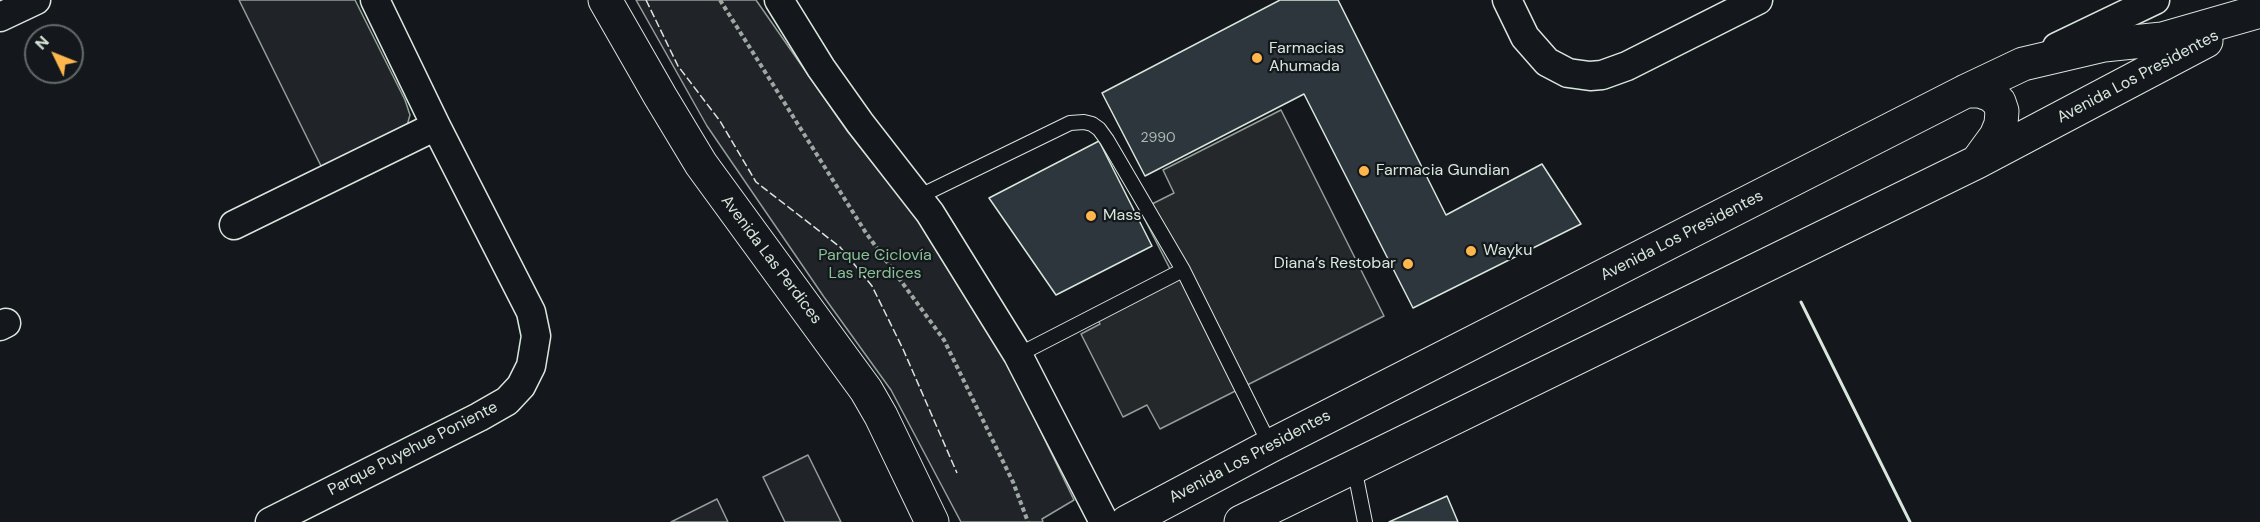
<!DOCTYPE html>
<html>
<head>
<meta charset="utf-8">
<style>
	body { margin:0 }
	#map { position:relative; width:2260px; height:522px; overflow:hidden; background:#14181c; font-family:"DM Sans",sans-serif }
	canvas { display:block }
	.north { position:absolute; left:24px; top:24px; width:60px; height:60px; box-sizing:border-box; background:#14181c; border:2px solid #626a69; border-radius:50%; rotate:313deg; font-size:16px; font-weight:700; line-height:24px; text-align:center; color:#d8e6dc }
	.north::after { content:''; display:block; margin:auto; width:21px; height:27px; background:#ffb74d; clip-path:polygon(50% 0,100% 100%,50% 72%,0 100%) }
</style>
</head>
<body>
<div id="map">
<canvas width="2260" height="522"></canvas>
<div class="north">N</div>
</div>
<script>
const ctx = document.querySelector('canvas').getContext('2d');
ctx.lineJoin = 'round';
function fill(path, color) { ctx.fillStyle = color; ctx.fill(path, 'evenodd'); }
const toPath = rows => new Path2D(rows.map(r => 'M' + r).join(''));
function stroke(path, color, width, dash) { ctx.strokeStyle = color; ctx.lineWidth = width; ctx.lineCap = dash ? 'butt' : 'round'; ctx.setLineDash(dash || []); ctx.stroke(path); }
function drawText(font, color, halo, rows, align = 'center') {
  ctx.font = font + ' "DM Sans",sans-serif'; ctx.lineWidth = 4.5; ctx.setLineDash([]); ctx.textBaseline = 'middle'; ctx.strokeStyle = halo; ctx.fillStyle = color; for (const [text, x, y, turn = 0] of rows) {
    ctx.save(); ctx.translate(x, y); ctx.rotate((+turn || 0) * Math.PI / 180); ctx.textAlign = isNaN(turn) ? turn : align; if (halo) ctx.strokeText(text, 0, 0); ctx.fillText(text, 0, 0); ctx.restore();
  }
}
const green = toPath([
	[239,0,355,0,405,100,410,115,406,129,324,172,239,0],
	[636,0,756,0,848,132,919,221,993,333,1074,500,1042,519,1043,522,961,522,891,390,824,297,707,126,636,0],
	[808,455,841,522,785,522,763,477,808,455],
	[717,499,728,522,671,522,717,499]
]);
fill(green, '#202428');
stroke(green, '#939e99', 1.5);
const parking = toPath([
	[1281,110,1384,316,1160,429,1147,405,1123,417,1081,334,1100,324,1095,314,1173,275,1140,210,1174,193,1163,170,1281,110]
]);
fill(parking, '#24282b');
stroke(parking, '#939e99', 1.5);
const building = toPath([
	[1280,0,1338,0,1446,215,1542,164,1581,224,1413,308,1304,94,1145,176,1102,93,1280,0],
	[1099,141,1152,246,1056,295,989,198,1099,141],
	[1447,496,1458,522,1389,522,1447,496]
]);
fill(building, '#2c363c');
stroke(building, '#d8e6dc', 1.5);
const service = toPath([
	[918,197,1070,123,1084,122,1092,124,1099,129,1107,140,1183,270],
	[1018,355,1183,270,1270,445],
	[1354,467,1365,522]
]);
const minor = toPath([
	[779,0,821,68,860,123,930,213,1018,355,1104,522],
	[1507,0,1525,37,1547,62,1568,73,1590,76,1602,75,1627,66,1758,0],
	[0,17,36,0],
	[2057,47,2155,0],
	[234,225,436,126],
	[0,326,6,323],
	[270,522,479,417,507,401,521,386,531,366,536,336,531,312,436,126,375,0]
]);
const tertiary = toPath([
	[605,0,660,96,701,164,866,390,881,416,932,522],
	[1966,91,1980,91,1991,95,1999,102,2002,111,2001,124,1996,136,1977,162],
	[1127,522,1270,446,1966,91,2023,64,2104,45,2162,39,2260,11],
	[1241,522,1977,162,2206,41]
]);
stroke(service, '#d8e6dc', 16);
stroke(minor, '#d8e6dc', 31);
stroke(tertiary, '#d8e6dc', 35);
stroke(toPath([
	[720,0,866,233,944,340,1013,482,1028,522]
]), '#9da8a2', 4, [4.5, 3]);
stroke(service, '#14181c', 14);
stroke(minor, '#14181c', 28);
stroke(tertiary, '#14181c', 33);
stroke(toPath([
	[646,0,678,66,720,121,756,182,840,247,872,286,903,349,957,473]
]), '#d8e6dc', 1.5, [8, 3]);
stroke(toPath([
	[1801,302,1910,522]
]), '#d8e6dc', 3);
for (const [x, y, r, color] of [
	[1257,58,6,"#ffb74d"],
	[1364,171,6,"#ffb74d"],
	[1091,216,6,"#ffb74d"],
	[1471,251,6,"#ffb74d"],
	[1408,264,6,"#ffb74d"]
]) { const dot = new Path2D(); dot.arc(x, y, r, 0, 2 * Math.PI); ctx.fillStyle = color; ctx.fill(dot); stroke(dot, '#14181c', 2); }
drawText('14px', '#adbab4', null, [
	["2990",1158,138]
]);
drawText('16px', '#d8e6dc', '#14181c', [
	["Farmacias",1269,49],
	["Ahumada",1269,67],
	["Farmacia Gundian",1376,171],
	["Mass",1103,216],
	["Wayku",1483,251],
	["Diana’s Restobar",1396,264,"right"]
], 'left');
drawText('16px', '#d8e6dc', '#14181c', [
	["Avenida Los Presidentes",2138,77,-28],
	["Avenida Los Presidentes",1682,236,-27],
	["Avenida Las Perdices",771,260,53],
	["Parque Puyehue Poniente",413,449,-27],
	["Avenida Los Presidentes",1250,457,-28]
]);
drawText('16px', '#8ac095', '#14181c', [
	["Parque Ciclovía",875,256],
	["Las Perdices",875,274]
]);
</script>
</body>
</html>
